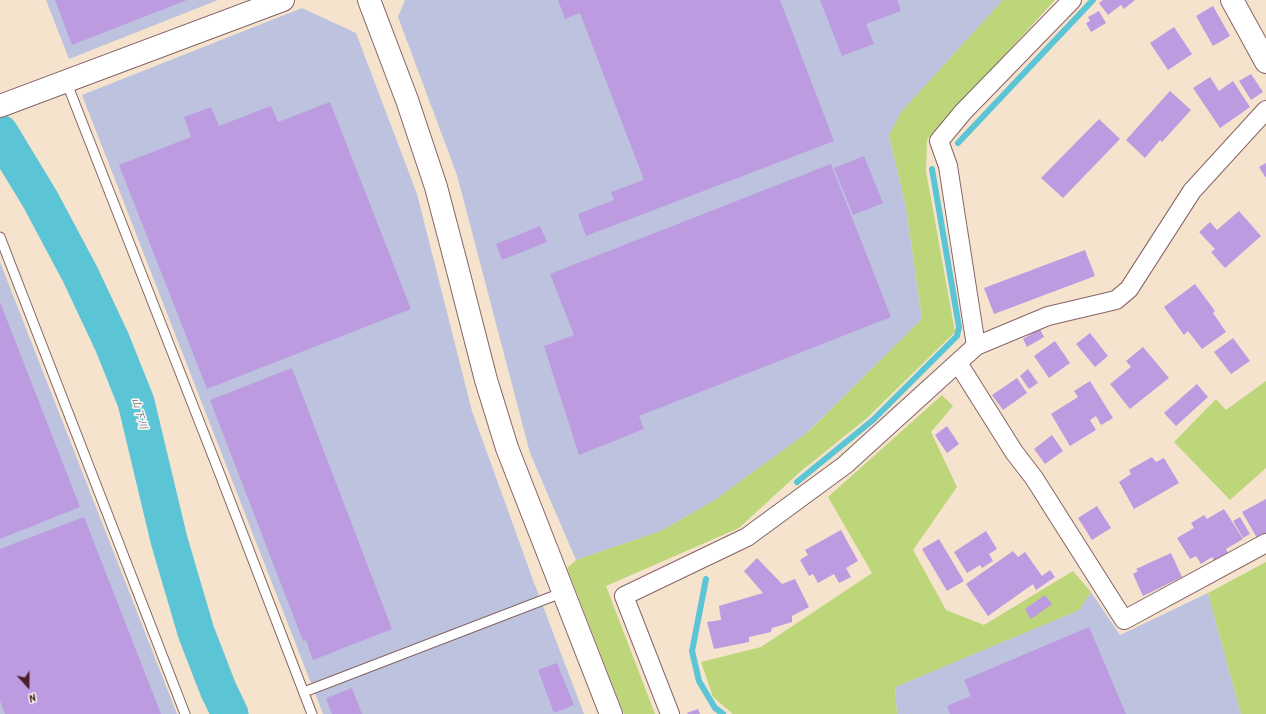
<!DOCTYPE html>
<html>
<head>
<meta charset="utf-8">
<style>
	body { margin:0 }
	#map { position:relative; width:1266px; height:714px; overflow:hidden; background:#f5e3ce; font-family:Kalam,sans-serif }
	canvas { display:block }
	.north { position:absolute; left:8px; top:666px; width:40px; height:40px; -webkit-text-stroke:3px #f6f6f2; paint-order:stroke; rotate:159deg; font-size:11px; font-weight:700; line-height:16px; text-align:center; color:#4a1f2b }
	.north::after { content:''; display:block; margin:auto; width:14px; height:18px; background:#4a1f2b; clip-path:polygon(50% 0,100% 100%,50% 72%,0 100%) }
</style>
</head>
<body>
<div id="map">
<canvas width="1266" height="714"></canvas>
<div class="north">N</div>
</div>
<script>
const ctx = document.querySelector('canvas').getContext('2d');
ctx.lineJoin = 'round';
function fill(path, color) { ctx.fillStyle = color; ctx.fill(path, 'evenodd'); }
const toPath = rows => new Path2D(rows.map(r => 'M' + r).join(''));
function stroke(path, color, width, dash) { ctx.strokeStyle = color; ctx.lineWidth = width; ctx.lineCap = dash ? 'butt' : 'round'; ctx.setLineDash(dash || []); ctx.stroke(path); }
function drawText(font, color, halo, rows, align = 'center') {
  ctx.font = font + ' Kalam,"Klee One",sans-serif'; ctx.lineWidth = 3.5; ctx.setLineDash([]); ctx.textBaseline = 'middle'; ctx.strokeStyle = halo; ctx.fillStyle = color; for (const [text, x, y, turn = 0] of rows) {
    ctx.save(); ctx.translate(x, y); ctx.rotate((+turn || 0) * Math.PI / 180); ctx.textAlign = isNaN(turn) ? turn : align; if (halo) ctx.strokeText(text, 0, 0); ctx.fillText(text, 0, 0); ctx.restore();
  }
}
fill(toPath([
	[46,0,218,0,69,59],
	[405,0,1003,0,902,111,889,135,906,207,922,319,808,432,715,500,661,531,576,560,530,453,457,175,398,17],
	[302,8,356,33,417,194,472,411,533,580,584,714,323,714,82,95],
	[0,262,177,714,0,714],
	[1091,592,1120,635,1208,593,1241,714,897,714,895,687,1079,610]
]), '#bdc3de');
fill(toPath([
	[1003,0,1055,0,927,140,926,171,955,332,867,418,800,472,739,528,606,586,655,714,624,714,567,568,576,560,661,531,715,500,808,432,922,319,906,207,889,135,902,111],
	[1266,381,1266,468,1230,500,1174,442,1216,399,1226,410],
	[942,395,953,406,931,432,957,487,913,550,946,610,984,625,1073,571,1091,592,1079,610,895,687,897,714,733,714,713,697,701,662,761,647,872,573,828,497],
	[1266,562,1266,714,1241,714,1208,593]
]), '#bed67a');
stroke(toPath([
	[958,143,1093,0],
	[797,482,873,420,957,336,959,327,932,169],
	[706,579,692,651,699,681,715,708,723,714]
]), '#5bc5d5', 6);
stroke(toPath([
	[0,133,40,199,80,274,112,342,136,402,169,540,196,632,218,689,230,714]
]), '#5bc5d5', 37);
fill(toPath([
	[55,0,187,0,72,45],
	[558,0,780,0,834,141,586,236,578,214,614,200,611,192,644,180,580,13,565,19],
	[820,0,897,0,901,11,866,24,874,44,842,56],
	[1103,0,1135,0,1124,9,1121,5,1108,15,1099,3],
	[1213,6,1230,36,1213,46,1196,16],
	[1099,11,1106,23,1091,32,1086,23,1090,21,1088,17],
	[1174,27,1192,54,1168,70,1150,43],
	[1251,74,1263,92,1251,100,1239,81],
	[1210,77,1219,91,1233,81,1250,107,1220,128,1193,88],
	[1170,91,1191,110,1162,142,1160,140,1145,158,1126,140],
	[330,102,411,309,207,389,119,165,191,137,184,117,211,107,219,126,271,106,278,122],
	[1099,119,1120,139,1063,198,1041,178],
	[864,156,883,203,853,215,834,168],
	[1266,163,1266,178,1259,167],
	[831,164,891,317,639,416,644,429,579,455,544,346,574,335,550,274],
	[1239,211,1261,236,1225,268,1211,252,1215,249,1199,232,1210,222,1217,230],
	[540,226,547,242,502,260,496,244],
	[1085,250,1095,276,994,314,984,288],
	[1195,284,1215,311,1213,313,1226,332,1202,349,1188,331,1184,335,1164,307],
	[0,302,80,507,0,539],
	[1040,329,1044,337,1027,347,1023,339],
	[1090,333,1108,356,1095,367,1076,344],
	[1233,338,1250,361,1231,374,1214,352],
	[1055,341,1070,363,1049,378,1034,356],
	[1143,347,1169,378,1130,409,1110,384,1131,367,1126,361],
	[292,368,392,629,313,660,306,640,303,641,210,400],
	[1028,369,1038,383,1029,389,1020,376],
	[1017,378,1027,393,1003,410,992,395],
	[1090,381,1113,418,1101,425,1096,416,1090,420,1096,430,1070,446,1051,414,1078,397,1074,391],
	[1197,384,1208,397,1176,426,1164,413],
	[947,426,959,444,947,453,935,435],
	[1052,435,1063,451,1045,464,1034,449],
	[1152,457,1156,462,1164,458,1179,483,1134,509,1119,482,1131,474,1129,470],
	[1266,499,1266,533,1257,538,1242,512],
	[1097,506,1111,528,1092,540,1078,518],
	[1224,509,1243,539,1226,549,1228,553,1215,562,1212,557,1201,564,1196,556,1190,559,1177,538,1194,528,1191,523,1204,515,1207,519],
	[84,517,161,714,5,714,0,701,0,549],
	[1240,517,1250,534,1243,538,1233,521],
	[841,530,858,561,846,568,851,577,839,583,834,574,818,583,813,574,809,576,800,560,808,555,805,550],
	[986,531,997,549,989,554,993,561,982,568,980,565,967,573,954,552],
	[939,539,964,581,947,591,922,549],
	[1013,551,1018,557,1025,552,1042,576,1050,570,1055,577,1036,590,1033,584,988,616,966,584],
	[1171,553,1182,577,1143,596,1133,574,1138,571,1136,569],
	[757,558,782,584,795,579,809,607,792,616,792,622,772,628,771,632,749,637,749,642,714,649,707,622,721,620,719,606,763,593,744,571],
	[1045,595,1052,604,1031,619,1025,609],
	[1089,627,1126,714,950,714,947,706,971,696,964,680],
	[557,663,574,705,554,713,538,670],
	[352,688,362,714,332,714,326,698],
	[698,709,700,714,688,714,687,713]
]), '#bd9be1');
const service = toPath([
	[66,81,221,477,312,714],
	[0,237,185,714],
	[304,692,564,592]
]);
const minor = toPath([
	[976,346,948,166,939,141,963,112,1072,0],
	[958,363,1014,452,1034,478,1124,620,1266,543],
	[670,714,624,596,747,537,845,465,976,346,1048,316,1116,300,1129,289,1192,191,1266,110]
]);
const tertiary = toPath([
	[369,0,407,100,436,187,456,263,486,380,507,448,611,714],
	[1232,0,1266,62],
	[0,106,283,0]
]);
stroke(service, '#866464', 11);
stroke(minor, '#866464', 20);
stroke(tertiary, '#866464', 24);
stroke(service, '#fff', 9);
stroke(minor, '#fff', 18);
stroke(tertiary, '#fff', 22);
drawText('italic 11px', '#505966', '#f6f6f2', [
	["山下川",138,414,75]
]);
</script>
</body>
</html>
